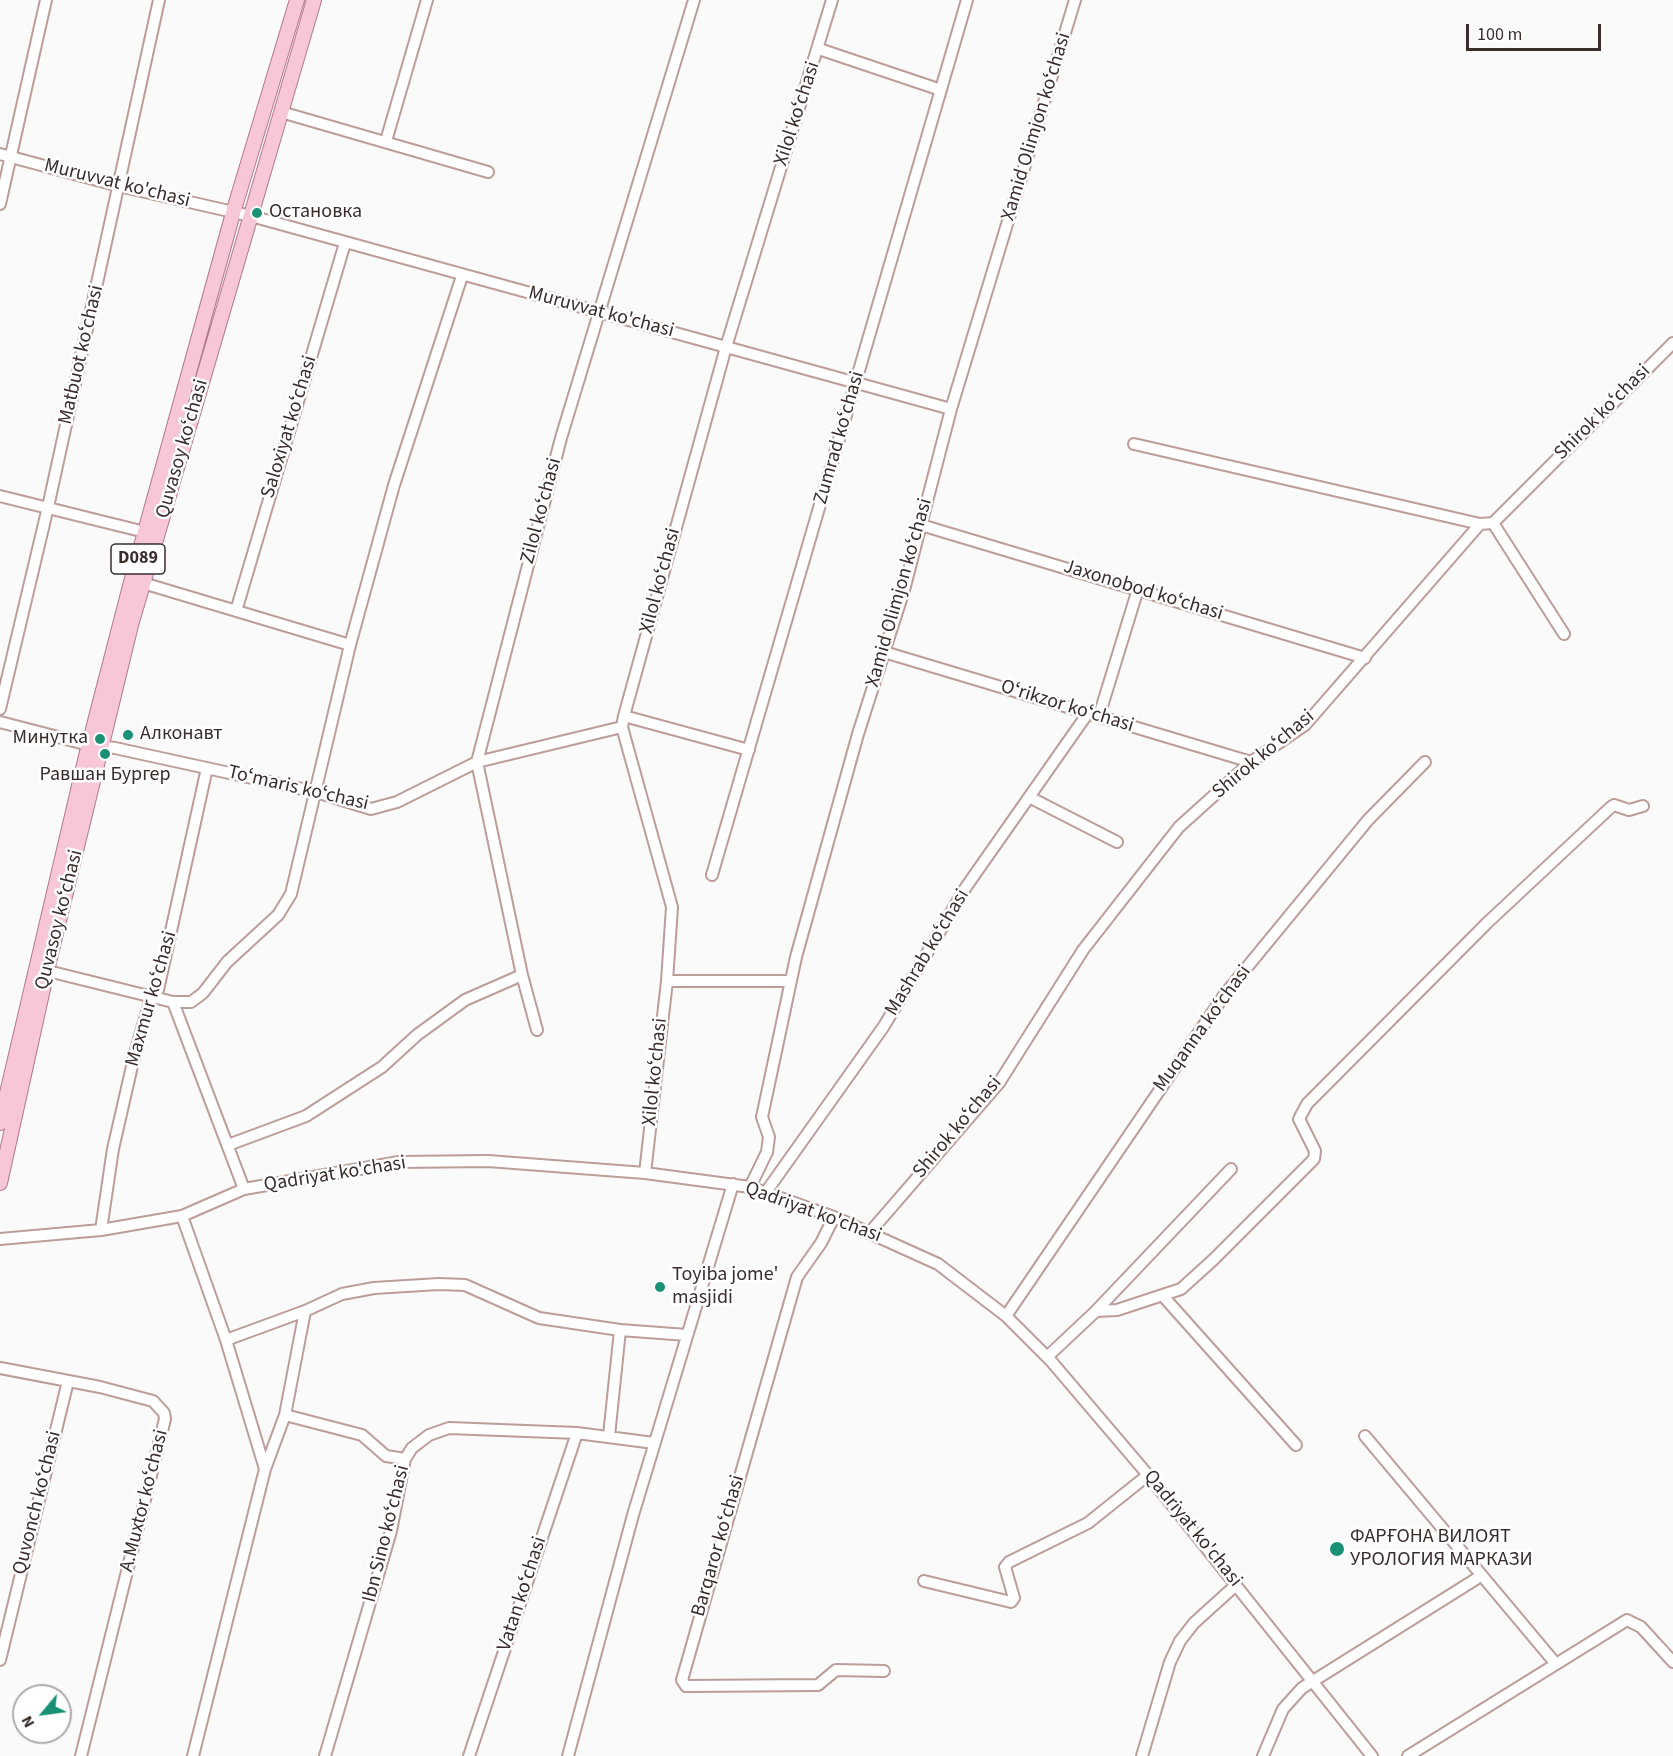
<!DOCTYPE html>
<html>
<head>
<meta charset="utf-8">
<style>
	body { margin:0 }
	#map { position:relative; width:1673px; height:1756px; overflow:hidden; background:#fafafa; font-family:"Source Sans 3",sans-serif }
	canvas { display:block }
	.north { position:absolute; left:12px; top:1684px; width:60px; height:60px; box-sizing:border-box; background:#fff; border:2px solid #b0abab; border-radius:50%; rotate:241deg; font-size:16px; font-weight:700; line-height:24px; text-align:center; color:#3a2d2c }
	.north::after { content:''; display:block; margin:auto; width:21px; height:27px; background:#1a9175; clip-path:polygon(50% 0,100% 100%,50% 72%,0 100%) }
	.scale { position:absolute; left:1466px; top:24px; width:135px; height:27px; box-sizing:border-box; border:3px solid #3a2d2c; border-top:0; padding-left:8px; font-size:18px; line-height:21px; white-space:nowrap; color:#3a2d2c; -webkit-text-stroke:4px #fff; paint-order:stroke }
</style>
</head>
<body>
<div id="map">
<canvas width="1673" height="1756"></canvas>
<div class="north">N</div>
<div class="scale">100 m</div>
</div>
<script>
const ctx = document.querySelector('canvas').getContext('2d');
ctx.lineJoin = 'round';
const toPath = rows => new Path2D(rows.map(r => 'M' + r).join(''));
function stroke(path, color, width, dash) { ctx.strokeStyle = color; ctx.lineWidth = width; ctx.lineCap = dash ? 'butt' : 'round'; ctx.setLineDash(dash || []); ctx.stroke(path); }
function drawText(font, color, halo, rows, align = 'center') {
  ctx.font = font + ' "Source Sans 3",sans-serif'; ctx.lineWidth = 5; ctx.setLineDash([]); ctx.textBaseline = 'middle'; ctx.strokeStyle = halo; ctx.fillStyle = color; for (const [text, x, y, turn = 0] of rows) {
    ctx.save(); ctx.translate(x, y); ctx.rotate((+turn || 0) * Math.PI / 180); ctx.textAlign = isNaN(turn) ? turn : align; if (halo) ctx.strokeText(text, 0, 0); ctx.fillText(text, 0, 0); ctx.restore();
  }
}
const minor = toPath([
	[819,49,941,90],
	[281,112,488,172],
	[386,141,427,0],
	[0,154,119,186,251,216,951,409],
	[0,204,46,0],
	[1134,444,1480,524],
	[0,496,145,532],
	[1493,523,1564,634],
	[921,525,1365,658],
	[143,583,350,645],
	[236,611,345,243],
	[884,652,1251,762],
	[0,709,48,507,159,0],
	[624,716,749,750],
	[1099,716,1138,589],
	[0,722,89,745,115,748,316,792,371,809,397,802,477,762,622,727],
	[1029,797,1117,842],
	[712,875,967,0],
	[48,971,173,1002,191,1002,203,993,227,962,278,915,291,894,350,645,394,485,462,276],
	[667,981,790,981],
	[173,1002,244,1189],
	[537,1030,522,975,477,762,561,438,694,0],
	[228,1145,306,1116,382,1067,417,1035,465,1000,522,975],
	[645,1173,667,981,672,907,622,727,624,716,726,347,832,0],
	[750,1187,767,1152,769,1137,762,1117,796,957,858,734,904,590,951,409,1075,0],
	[766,1192,884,1026,966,887,1088,713],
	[182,1216,226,1340,265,1469,193,1756],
	[834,1217,821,1243,797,1277,682,1680,686,1686,818,1685,836,1670,884,1671],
	[101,1230,113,1149,135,1053,152,995,158,990,207,768],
	[871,1231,999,1083,1083,950,1179,827,1251,762,1305,725,1480,524,1493,523,1673,343],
	[0,1239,101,1230,182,1216,244,1189,399,1162,488,1161,645,1173,750,1187,834,1217,938,1264,1006,1316,1051,1361,1148,1475,1372,1756],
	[1163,1296,1296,1445],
	[305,1311,285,1415,362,1435,386,1456,405,1459],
	[1093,1314,1231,1169],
	[1006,1316,1225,994,1368,820,1425,762],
	[226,1340,305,1311,342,1294,374,1288,439,1284,465,1285,539,1318,620,1330,687,1335],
	[1047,1357,1096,1311,1117,1310,1181,1289,1213,1260,1314,1159,1315,1151,1299,1119,1307,1104,1487,923,1611,807,1614,805,1629,810,1643,806],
	[0,1368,100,1387,153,1401,164,1413,165,1419,81,1756],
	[609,1436,620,1330],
	[1365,1436,1556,1664],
	[265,1469,285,1415],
	[924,1581,1011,1602,1014,1598,1005,1567,1009,1562,1088,1523,1148,1475],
	[0,1660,68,1381],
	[325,1756,391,1531,405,1459,412,1448,429,1435,449,1428,577,1433,654,1443],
	[469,1756,577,1433],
	[568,1756,633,1515,733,1184],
	[1142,1756,1170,1662,1180,1641,1194,1623,1236,1585],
	[1263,1756,1283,1709,1302,1688,1476,1579],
	[1408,1756,1627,1620,1641,1627,1673,1662]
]);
const major = toPath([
	[0,1123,86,756,130,586,233,213,297,0],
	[0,1183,49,962,131,625,314,0]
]);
stroke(minor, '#bd9d99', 14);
stroke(major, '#b2788b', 16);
stroke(minor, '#fff', 10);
stroke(major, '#f7c7d8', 14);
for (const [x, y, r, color] of [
	[257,213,6,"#1a9175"],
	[128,735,6,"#1a9175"],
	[100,739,6,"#1a9175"],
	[105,754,6,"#1a9175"],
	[660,1287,6,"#1a9175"],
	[1337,1549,8,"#1a9175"]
]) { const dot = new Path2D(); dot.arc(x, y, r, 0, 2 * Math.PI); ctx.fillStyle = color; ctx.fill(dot); stroke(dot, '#fff', 2); }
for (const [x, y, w] of [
	[138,559,54]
]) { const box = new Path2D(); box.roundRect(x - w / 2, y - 15, w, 30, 4.5); ctx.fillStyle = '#fff'; ctx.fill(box); stroke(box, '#3a2d2c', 1.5); }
drawText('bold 18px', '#3a2d2c', null, [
	["D089",138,559]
]);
drawText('20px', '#3a2d2c', '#fff', [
	["Xilol koʻchasi",798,114,-72],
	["Xamid Olimjon koʻchasi",1037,127,-73],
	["Muruvvat ko'chasi",117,184,14],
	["Muruvvat ko'chasi",601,313,15],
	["Matbuot koʻchasi",82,355,-77],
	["Shirok koʻchasi",1603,413,-45],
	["Saloxiyat koʻchasi",290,427,-73],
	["Zumrad koʻchasi",840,438,-74],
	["Quvasoy koʻchasi",183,449,-74],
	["Zilol koʻchasi",542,511,-75],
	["Xilol koʻchasi",661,581,-75],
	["Jaxonobod koʻchasi",1143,591,17],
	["Xamid Olimjon koʻchasi",900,593,-74],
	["Oʻrikzor koʻchasi",1067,707,17],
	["Shirok koʻchasi",1264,755,-40],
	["Toʻmaris koʻchasi",298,789,13],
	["Quvasoy koʻchasi",60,920,-76],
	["Mashrab koʻchasi",928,953,-59],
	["Maxmur koʻchasi",152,999,-74],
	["Muqanna koʻchasi",1203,1029,-54],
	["Xilol koʻchasi",656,1072,-84],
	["Shirok koʻchasi",958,1128,-50],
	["Qadriyat ko'chasi",335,1175,-9],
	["Qadriyat ko'chasi",813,1213,20],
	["A.Muxtor koʻchasi",145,1501,-76],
	["Quvonch koʻchasi",38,1503,-76],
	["Qadriyat ko'chasi",1192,1529,51],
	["Ibn Sino koʻchasi",387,1534,-76],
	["Barqaror koʻchasi",719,1546,-74],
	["Vatan koʻchasi",523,1594,-72]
]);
drawText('20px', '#3a2d2c', '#fff', [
	["Остановка",269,213],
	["Алконавт",140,735],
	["Минутка",88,739,"right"],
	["Равшан Бургер",105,776,"center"],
	["Toyiba jome'",672,1276],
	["masjidi",672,1299],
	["ФАРҒОНА ВИЛОЯТ",1350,1538],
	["УРОЛОГИЯ МАРКАЗИ",1350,1561]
], 'left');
</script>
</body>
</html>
